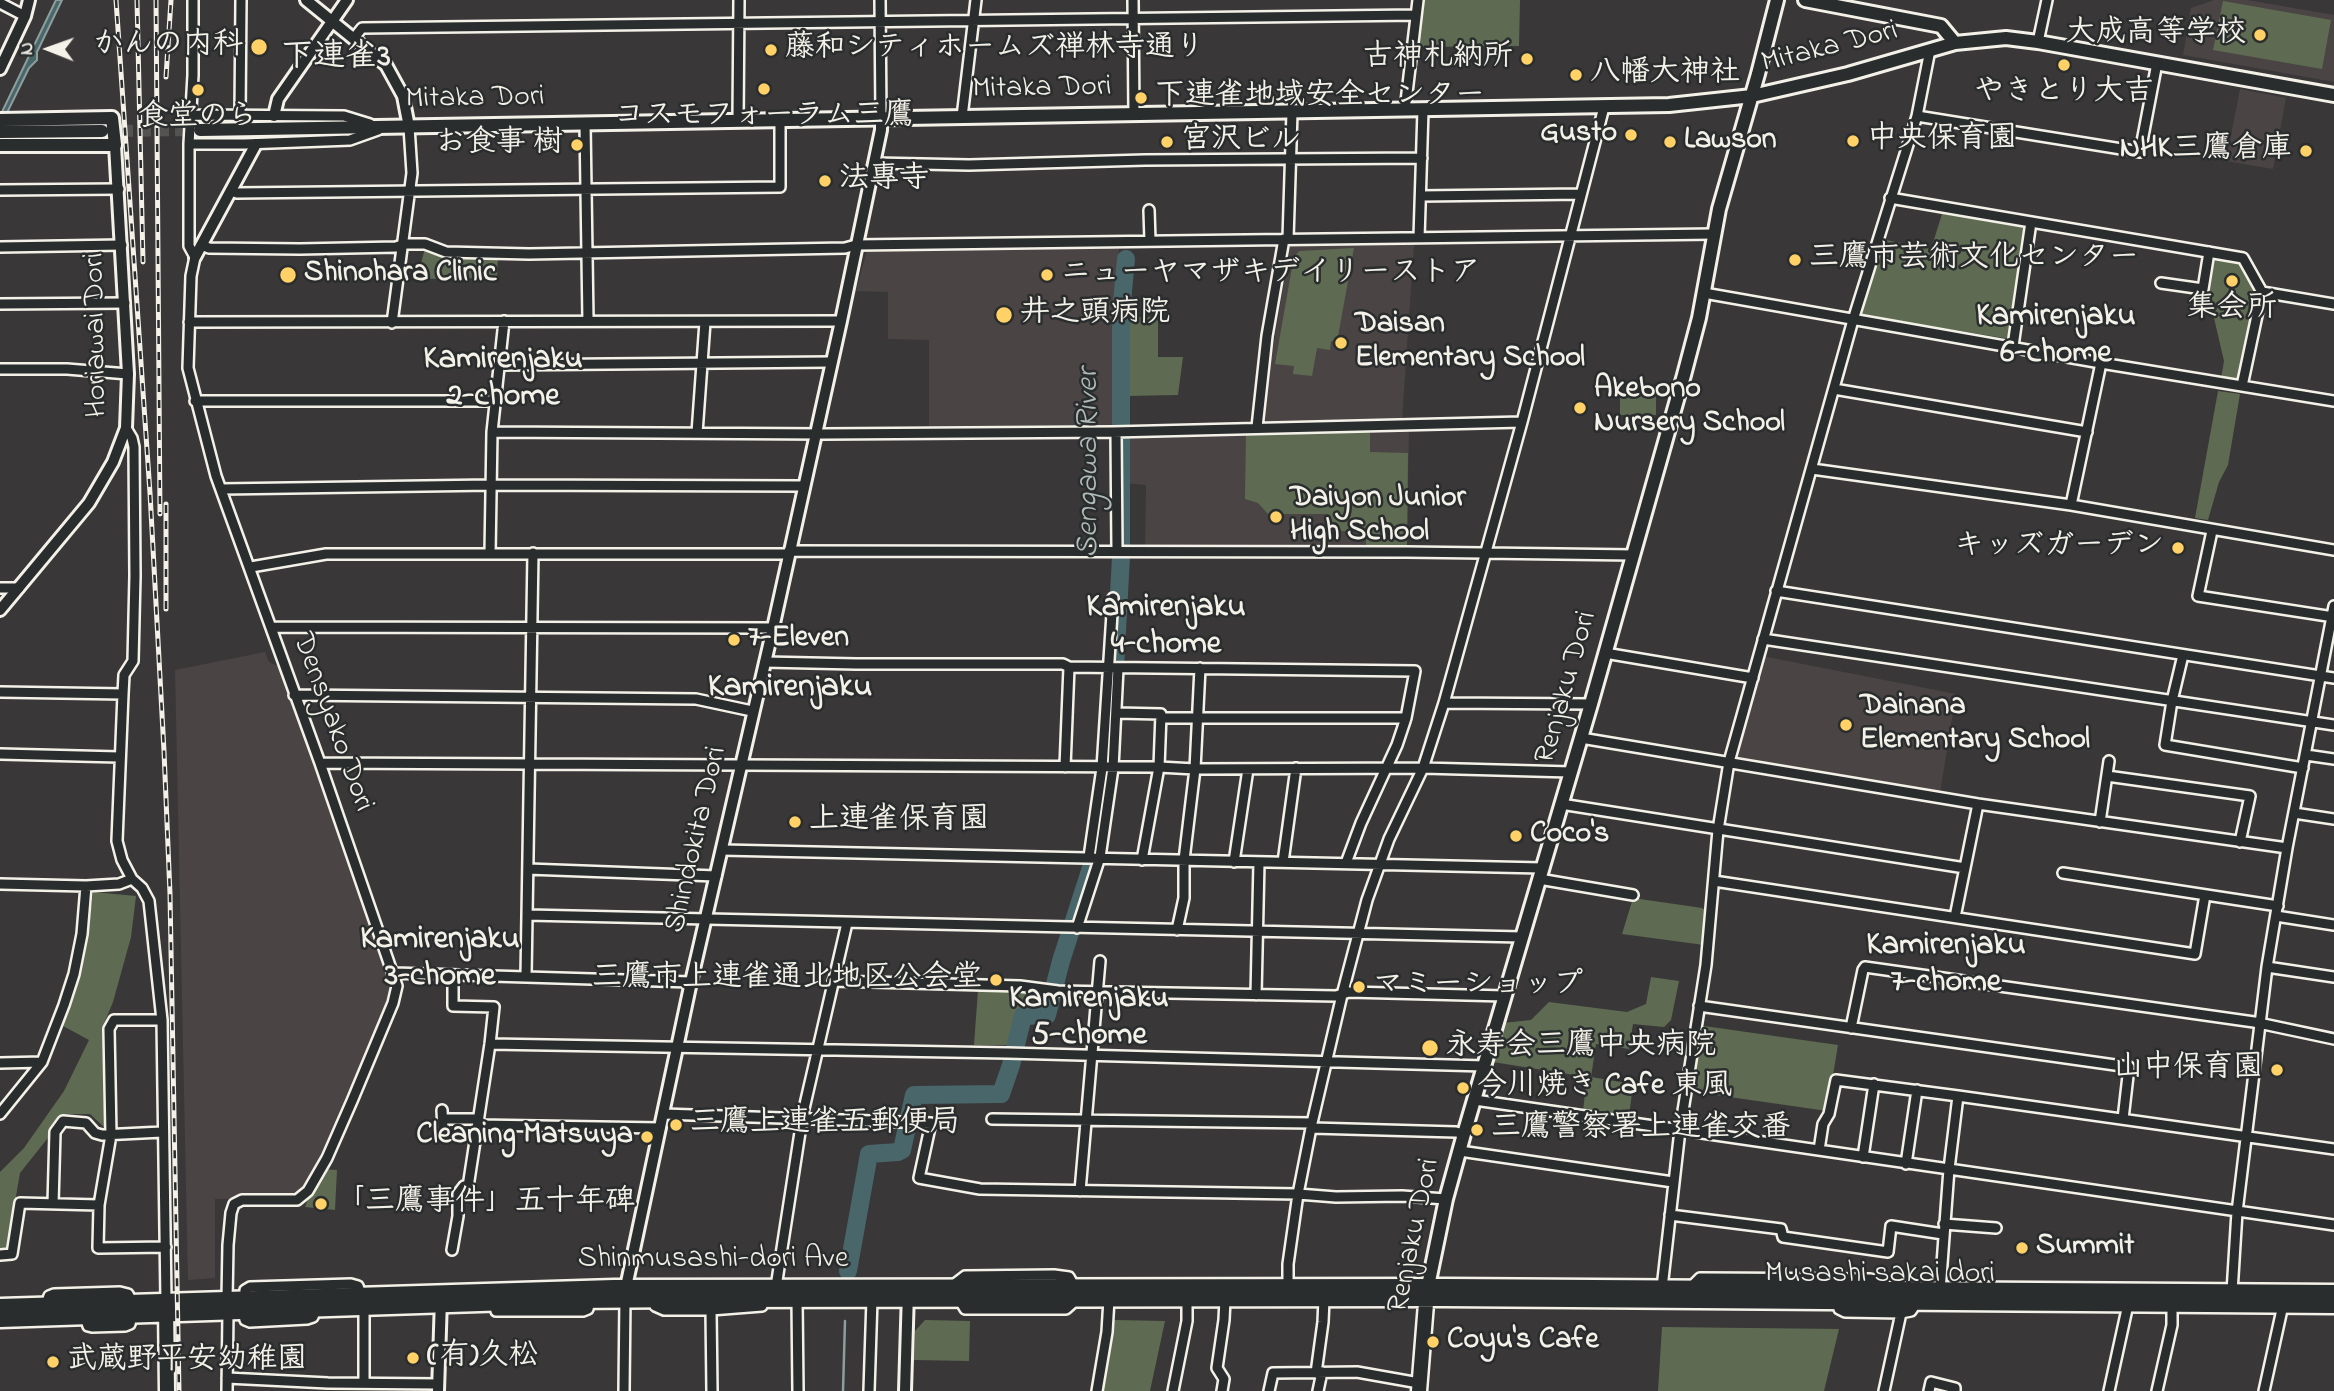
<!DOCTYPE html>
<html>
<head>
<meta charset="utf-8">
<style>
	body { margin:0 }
	#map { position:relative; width:2334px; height:1391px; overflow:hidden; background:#393738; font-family:"Indie Flower",sans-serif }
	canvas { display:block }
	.north { position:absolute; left:14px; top:14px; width:70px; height:70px; -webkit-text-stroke:5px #2a2d2e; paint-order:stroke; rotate:271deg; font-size:19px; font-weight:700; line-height:28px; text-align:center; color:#f4f1e8 }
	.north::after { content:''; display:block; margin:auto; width:24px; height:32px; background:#f4f1e8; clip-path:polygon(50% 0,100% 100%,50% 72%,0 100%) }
</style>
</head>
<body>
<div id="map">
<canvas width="2334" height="1391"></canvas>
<div class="north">N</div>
</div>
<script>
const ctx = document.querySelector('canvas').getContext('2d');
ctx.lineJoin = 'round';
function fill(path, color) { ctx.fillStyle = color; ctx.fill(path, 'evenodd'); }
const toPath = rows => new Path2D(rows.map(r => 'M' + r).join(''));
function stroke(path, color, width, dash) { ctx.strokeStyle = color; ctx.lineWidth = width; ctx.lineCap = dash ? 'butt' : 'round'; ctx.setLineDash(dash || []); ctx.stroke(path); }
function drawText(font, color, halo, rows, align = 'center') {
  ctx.font = font + ' "Indie Flower","Klee One",sans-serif'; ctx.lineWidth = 5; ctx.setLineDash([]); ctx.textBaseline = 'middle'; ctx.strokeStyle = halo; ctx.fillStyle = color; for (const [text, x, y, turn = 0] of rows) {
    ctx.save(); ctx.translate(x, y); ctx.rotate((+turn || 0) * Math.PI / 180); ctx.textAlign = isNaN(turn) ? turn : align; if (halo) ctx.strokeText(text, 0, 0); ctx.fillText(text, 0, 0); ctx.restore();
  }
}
fill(toPath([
	[2214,0,2247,0,2334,15,2334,82,2183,55,2191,8],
	[2240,89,2286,98,2273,169,2226,161],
	[1291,242,1414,244,1402,421,1260,423],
	[1119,246,1118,428,929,427,929,340,888,339,888,292,856,291,867,250],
	[1409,428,1407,549,1145,551,1146,485,1123,483,1123,436],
	[265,652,269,662,280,667,391,986,381,1016,315,1167,301,1191,289,1198,215,1199,215,1278,188,1280,175,670],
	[1762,656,1956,694,1940,793,1732,757]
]), '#4b4444');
fill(toPath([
	[1423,0,1520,0,1519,46,1416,47],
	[2223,1,2331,20,2322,69,2213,50],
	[1942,214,2027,226,2010,339,1861,315,1881,239,1931,249],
	[425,248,498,257,497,278,417,279],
	[1354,248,1337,342,1331,341,1330,350,1317,348,1312,376,1293,374,1294,366,1275,364,1294,256,1300,251],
	[2212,257,2239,262,2259,290,2240,382,2221,379,2224,361,2207,288],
	[1125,317,1158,317,1158,357,1183,357,1178,395,1125,396],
	[2218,391,2240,394,2228,465,2219,482,2208,520,2195,518],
	[1620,393,1656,393,1656,415,1620,415],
	[1370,429,1370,452,1408,453,1407,549,1366,549,1366,531,1328,531,1328,514,1268,514,1258,503,1245,499,1246,433],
	[93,892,136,896,131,937,113,1002,103,1026,105,1128,90,1114,67,1114,20,1173,7,1248,0,1248,0,1172,24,1148,64,1091,89,1040,63,1026,75,993,86,947],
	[1633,898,1702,908,1707,911,1704,945,1622,934],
	[1651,977,1679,981,1671,1020,1664,1027,1633,1024,1629,1049,1596,1044,1591,1077,1633,1084,1629,1117,1583,1111,1587,1077,1493,1062,1503,1023,1531,1020,1549,1002,1627,1012,1646,1004],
	[978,990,1045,994,1046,994,1039,1014,1018,1015,1008,1045,974,1045],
	[1697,1025,1838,1045,1827,1111,1688,1091],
	[320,1169,337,1170,335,1210,305,1207],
	[925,1320,970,1321,969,1361,914,1360,915,1331],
	[1114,1320,1165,1321,1150,1391,1100,1391],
	[1662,1327,1839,1329,1824,1391,1658,1391]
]), '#5e6b52');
const water = toPath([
	[56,0,62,0,37,52,37,60,29,68,0,127,0,116,56,0]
]);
fill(water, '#49676b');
stroke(water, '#8d9e9d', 2);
stroke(toPath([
	[843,1391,845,1321]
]), '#8d9e9d', 2.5);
stroke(toPath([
	[1114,686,1121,557,1121,313,1126,259],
	[848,1271,869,1154,898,1152,902,1150,914,1095,1001,1094,1011,1065,1023,1016,1047,1015,1061,961,1098,846]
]), '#49676b', 18);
stroke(toPath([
	[103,131,200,130]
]), '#555352', 12, [12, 6]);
const minor = toPath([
	[193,0,193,75,189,144,189,246,195,257,191,276,188,368,216,476,320,763,397,986,393,1003,352,1101,327,1158,308,1191,297,1200,242,1200,234,1204,231,1213,228,1245,227,1299],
	[880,0,881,118],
	[1133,0,1134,115],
	[0,3,25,16],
	[354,38,362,28,1416,15],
	[2038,42,2047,0],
	[1405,110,1418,0],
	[191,115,344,116,370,124],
	[240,115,241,0],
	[1917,116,2140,152,2157,63],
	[962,117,976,0],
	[738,121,739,0],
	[585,124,588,321],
	[189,144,245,144,350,140,378,130],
	[875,163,969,165,1145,160,1422,158],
	[0,190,119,189],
	[231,191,237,193,780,187,780,121],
	[1421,196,1581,194],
	[1890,198,2243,258,2262,292,2242,386],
	[1149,210,1150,241],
	[1419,238,1423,110],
	[201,245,209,248,300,249,396,247,405,244,425,244,446,252,529,254,845,248,856,245,1714,234],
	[0,247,122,245],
	[2161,283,2203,289,2209,252],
	[2262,292,2334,304],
	[1704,293,2101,363,2334,401],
	[0,304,125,303],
	[189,322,841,321],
	[392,323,412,173,409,127],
	[2013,346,2031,222],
	[499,365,831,362],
	[0,369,67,369,128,374],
	[1834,389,2087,432],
	[195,401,495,401],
	[1257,427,1267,336,1284,239,1288,239,1292,112],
	[126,428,132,438,134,447,135,576,133,661,124,675,123,694,117,841,122,860,132,879,142,888,149,901,162,1020,166,1301],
	[492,432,824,434,1113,432,1522,422],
	[1116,432,1117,551],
	[697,433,705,322],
	[1812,469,2071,505,2334,550],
	[222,489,491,485,803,486],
	[2071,505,2101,363],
	[2212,531,2198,596,2334,617],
	[789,551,1407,552,1634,555],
	[490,554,492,432,504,321],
	[251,567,326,554,788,554],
	[0,588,19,588],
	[1776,591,2334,678],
	[271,627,773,628],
	[1763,639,2334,725],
	[1605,653,1753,678],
	[2183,655,2172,701,2165,745,2303,768],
	[765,662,856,664,1063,664,1069,667,1415,671,1406,718,1397,745,1361,823,1346,863],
	[0,692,123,694],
	[294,695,696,699,752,711],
	[1444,703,1591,704],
	[1117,713,1161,714,1159,767,1142,860],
	[1162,718,1406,718],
	[1581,738,1978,804,2287,848],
	[0,754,119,757],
	[2306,755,2334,759],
	[320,763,1159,767,1195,769,1423,768,1571,772],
	[1065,767,1069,667],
	[2107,776,2250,796,2240,842],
	[1561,804,1965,868],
	[2294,813,2334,819],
	[2100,822,2109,761],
	[722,850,1542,868],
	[1089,857,1102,768,1113,598],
	[1234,862,1248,769],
	[1283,862,1296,768],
	[528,869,716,876],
	[2063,873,2278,906],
	[1539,879,1633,895],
	[1714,881,2195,954,2205,895],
	[0,884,86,886,119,884,132,879],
	[527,915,1522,937],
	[2276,916,2334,925],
	[1955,917,1978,804],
	[1077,928,1100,857,1113,768,1118,668],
	[1177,930,1184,898,1184,860,1195,769,1200,668],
	[2267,967,2334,977],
	[394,973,691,982],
	[526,976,533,553],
	[833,981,1020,986,1058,991,1336,996,1349,992,1505,996],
	[1256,995,1259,862],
	[1699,1006,2129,1067,2123,1119],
	[162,1020,114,1020,109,1029,111,1135,99,1205,98,1248,166,1247],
	[1851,1028,1863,970,1865,967,2254,1022,2334,1039],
	[490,1044,1008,1053,1485,1066],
	[0,1063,42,1062],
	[1475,1100,2334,1225],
	[442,1110,443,1129],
	[0,1114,42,1062,64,1005,74,974,82,934,86,886],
	[663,1114,931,1123,919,1178,980,1189,1298,1194,1336,1197,1402,1196,1446,1199],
	[443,1119,479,1119],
	[992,1119,1312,1123],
	[478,1125,660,1128],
	[1312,1128,1456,1132,1464,1134],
	[1819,1150,1823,1124,1829,1114,1836,1080,1958,1096],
	[1460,1151,1673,1182],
	[1863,1157,1874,1084],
	[1906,1164,1917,1090],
	[1080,1191,1100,961],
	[53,1204,55,1132,63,1121,86,1123,95,1133,102,1135,162,1132],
	[1670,1215,1781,1229,1783,1237,1888,1252,1891,1226,1943,1234],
	[1944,1224,1996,1228],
	[452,1250,458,1216,458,1194,464,1186,468,1187,490,1044,494,1007,453,1006,453,975],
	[0,1255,12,1254,20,1203,99,1205],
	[952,1286,965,1276,1054,1275,1069,1277,1074,1286],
	[1288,1286,1288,1264,1298,1194,1312,1123,1342,995,1367,900,1389,839,1423,768,1444,703,1522,422,1604,107],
	[776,1287,803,1113,847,923],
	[1662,1288,1680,1130,1706,965,1718,830,1729,762,1853,320,1917,116,1930,50],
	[1690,1288,1700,1278,1870,1279,1875,1280,1879,1289],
	[1940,1291,1949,1169,1958,1096,2334,1149],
	[2232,1292,2237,1212,2267,967,2287,848,2334,606],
	[245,1298,245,1290,250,1287,351,1284,358,1286,361,1294],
	[959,1299,965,1309,1066,1309,1076,1300],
	[797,1300,798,1391],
	[654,1301,655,1306,664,1310,711,1310,762,1306],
	[1837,1302,1839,1309,1845,1312,1901,1313,1911,1311,1917,1302],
	[494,1303,496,1311,583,1311,588,1309,590,1301],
	[46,1305,49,1296,54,1294,120,1292,128,1294,132,1302],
	[711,1310,712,1391],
	[243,1312,245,1320,250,1322,307,1319,313,1317,316,1309],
	[85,1317,88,1326,92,1327,125,1326,130,1324,132,1316],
	[1316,1373,1323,1322,1324,1299],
	[227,1378,328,1383,438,1384],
	[364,1383,364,1308],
	[227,1391,228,1312],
	[624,1391,625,1298],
	[869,1391,872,1299],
	[1097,1391,1107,1332,1109,1299],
	[1173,1391,1187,1321,1187,1299],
	[1222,1391,1224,1379,1217,1368,1224,1320,1225,1299],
	[1269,1391,1273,1373,1357,1372,1419,1383],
	[1318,1391,1322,1372],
	[1884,1391,1901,1313],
	[1929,1391,1931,1382,1955,1388,1955,1391],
	[2109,1391,2129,1300],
	[2157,1391,2172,1325,2172,1304],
	[2264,1391,2283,1305]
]);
const tertiary = toPath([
	[306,0,386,65,403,96,409,127],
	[0,69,25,16,29,0],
	[274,116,278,99,347,0],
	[195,257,256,144],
	[0,610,89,503,113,462,126,428,128,374,115,145],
	[626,1287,691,982,773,628,841,321,881,130,881,118],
	[438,1391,441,1299],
	[905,1391,908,1292]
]);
const secondary = toPath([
	[1805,0,1941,26,1955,43],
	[0,120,112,118,115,145,0,145],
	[200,130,1669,105,1752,96,1848,74,1955,43,2006,38,2038,42,2334,95],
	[0,132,102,131],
	[1428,1286,1446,1199,1464,1134,1591,704,1684,375,1699,318,1719,209,1758,74,1777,0]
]);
const primary = toPath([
	[166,1305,167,1391],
	[0,1306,614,1287,1446,1286,2334,1292],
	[0,1320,570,1301,691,1300,1444,1299,2334,1306],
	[1419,1391,1427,1291]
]);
stroke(minor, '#f4f1e8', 14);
stroke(tertiary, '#f4f1e8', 16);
stroke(secondary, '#f4f1e8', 18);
stroke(primary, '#f4f1e8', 19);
stroke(minor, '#2a2d2e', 9);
stroke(tertiary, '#2a2d2e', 10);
stroke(secondary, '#2a2d2e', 12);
stroke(primary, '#2a2d2e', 14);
const rail = toPath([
	[116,0,150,493,164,751,170,894,179,1391],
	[137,0,143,262],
	[156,0,160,514],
	[166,77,171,0],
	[166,609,166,504]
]);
stroke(rail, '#f4f1e8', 5);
stroke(rail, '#2a2d2e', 2.5, [8]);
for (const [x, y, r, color] of [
	[2260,35,7,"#ffd166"],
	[259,47,9,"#ffd166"],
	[771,50,7,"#ffd166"],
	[1527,59,7,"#ffd166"],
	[2064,65,7,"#ffd166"],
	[1576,75,7,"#ffd166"],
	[764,89,7,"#ffd166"],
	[198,90,7,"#ffd166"],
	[1141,98,7,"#ffd166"],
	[1631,135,7,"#ffd166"],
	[1853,141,7,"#ffd166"],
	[1167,142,7,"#ffd166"],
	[1670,142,7,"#ffd166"],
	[577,145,7,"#ffd166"],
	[2306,151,7,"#ffd166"],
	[825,181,7,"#ffd166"],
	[1795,260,7,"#ffd166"],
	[288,275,9,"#ffd166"],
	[1047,275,7,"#ffd166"],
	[2232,281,7,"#ffd166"],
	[1004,315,9,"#ffd166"],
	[1341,343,7,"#ffd166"],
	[1580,408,7,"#ffd166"],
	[1276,517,7,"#ffd166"],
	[2178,548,7,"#ffd166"],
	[734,640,7,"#ffd166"],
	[1846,725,7,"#ffd166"],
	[795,822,7,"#ffd166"],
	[1516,836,7,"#ffd166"],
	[996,980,7,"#ffd166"],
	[1359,987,7,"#ffd166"],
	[1430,1048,9,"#ffd166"],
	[2277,1070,7,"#ffd166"],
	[1463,1088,7,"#ffd166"],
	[676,1125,7,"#ffd166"],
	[1477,1130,7,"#ffd166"],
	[647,1137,7,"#ffd166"],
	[321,1204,7,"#ffd166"],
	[2022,1248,7,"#ffd166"],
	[1433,1342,7,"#ffd166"],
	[413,1358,7,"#ffd166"],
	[53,1362,7,"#ffd166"]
]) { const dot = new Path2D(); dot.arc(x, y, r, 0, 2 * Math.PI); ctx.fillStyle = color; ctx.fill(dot); stroke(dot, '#2a2d2e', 2.5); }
drawText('bold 30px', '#f4f1e8', '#2a2d2e', [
	["大成高等学校",2246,35,"right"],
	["かんの内科",243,47,"right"],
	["藤和シティホームズ禅林寺通り",785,50],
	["古神札納所",1513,59,"right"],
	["八幡大神社",1590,75],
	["やきとり大吉",2064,94,"center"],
	["下連雀地域安全センター",1155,98],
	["コスモフォーラム三鷹",764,118,"center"],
	["食堂のら",198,119,"center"],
	["Gusto",1617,135,"right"],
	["中央保育園",1867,141],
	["宮沢ビル",1181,142],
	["Lawson",1684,142],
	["お食事 樹",563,145,"right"],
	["NHK三鷹倉庫",2292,151,"right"],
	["法專寺",839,181],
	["三鷹市芸術文化センター",1809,260],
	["Shinohara Clinic",304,275],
	["ニューヤマザキデイリーストア",1061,275],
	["集会所",2232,310,"center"],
	["井之頭病院",1020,315],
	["Daisan",1355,326],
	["Elementary School",1355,360],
	["Akebono",1594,391],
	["Nursery School",1594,425],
	["Daiyon Junior",1290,500],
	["High School",1290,534],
	["キッズガーデン",2164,548,"right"],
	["7-Eleven",748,640],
	["Dainana",1860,708],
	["Elementary School",1860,742],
	["上連雀保育園",809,822],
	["Coco's",1530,836],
	["三鷹市上連雀通北地区公会堂",982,980,"right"],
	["マミーショップ",1373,987],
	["永寿会三鷹中央病院",1446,1048],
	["山中保育園",2263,1070,"right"],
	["今川焼き Cafe 東風",1477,1088],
	["三鷹上連雀五郵便局",690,1125],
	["三鷹警察署上連雀交番",1491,1130],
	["Cleaning Matsuya",633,1137,"right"],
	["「三鷹事件」五十年碑",335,1204],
	["Summit",2036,1248],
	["Coyu's Cafe",1447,1342],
	["(有)久松",427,1358],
	["武蔵野平安幼稚園",67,1362]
], 'left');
drawText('30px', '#f4f1e8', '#2a2d2e', [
	["Mitaka Dori",1830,49,-14],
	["Mitaka Dori",1042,90,-1],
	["Mitaka Dori",475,100,-1],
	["Horiawai Dori",98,335,-91],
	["Renjaku Dori",1568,688,-74],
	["Densyako Dori",331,723,70],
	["Shindokita Dori",698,840,-77],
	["Renjaku Dori",1416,1236,-78],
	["Shinmusashi-dori Ave",713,1261],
	["Musashi sakai dori",1880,1276]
]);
drawText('bold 32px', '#f4f1e8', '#2a2d2e', [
	["下連雀3",336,60],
	["Kamirenjaku",2056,319],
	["6-chome",2056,356],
	["Kamirenjaku",503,362],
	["2-chome",503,399],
	["Kamirenjaku",1166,610],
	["4-chome",1166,647],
	["Kamirenjaku",440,942],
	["3-chome",440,979],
	["Kamirenjaku",1946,948],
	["7-chome",1946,985],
	["Kamirenjaku",1089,1001],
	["5-chome",1089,1038]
]);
drawText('italic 32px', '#b0bab6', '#2a2d2e', [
	["Sengawa River",1091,463,-90]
]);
drawText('bold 33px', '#f4f1e8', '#2a2d2e', [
	["Kamirenjaku",790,690]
]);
</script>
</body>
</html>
